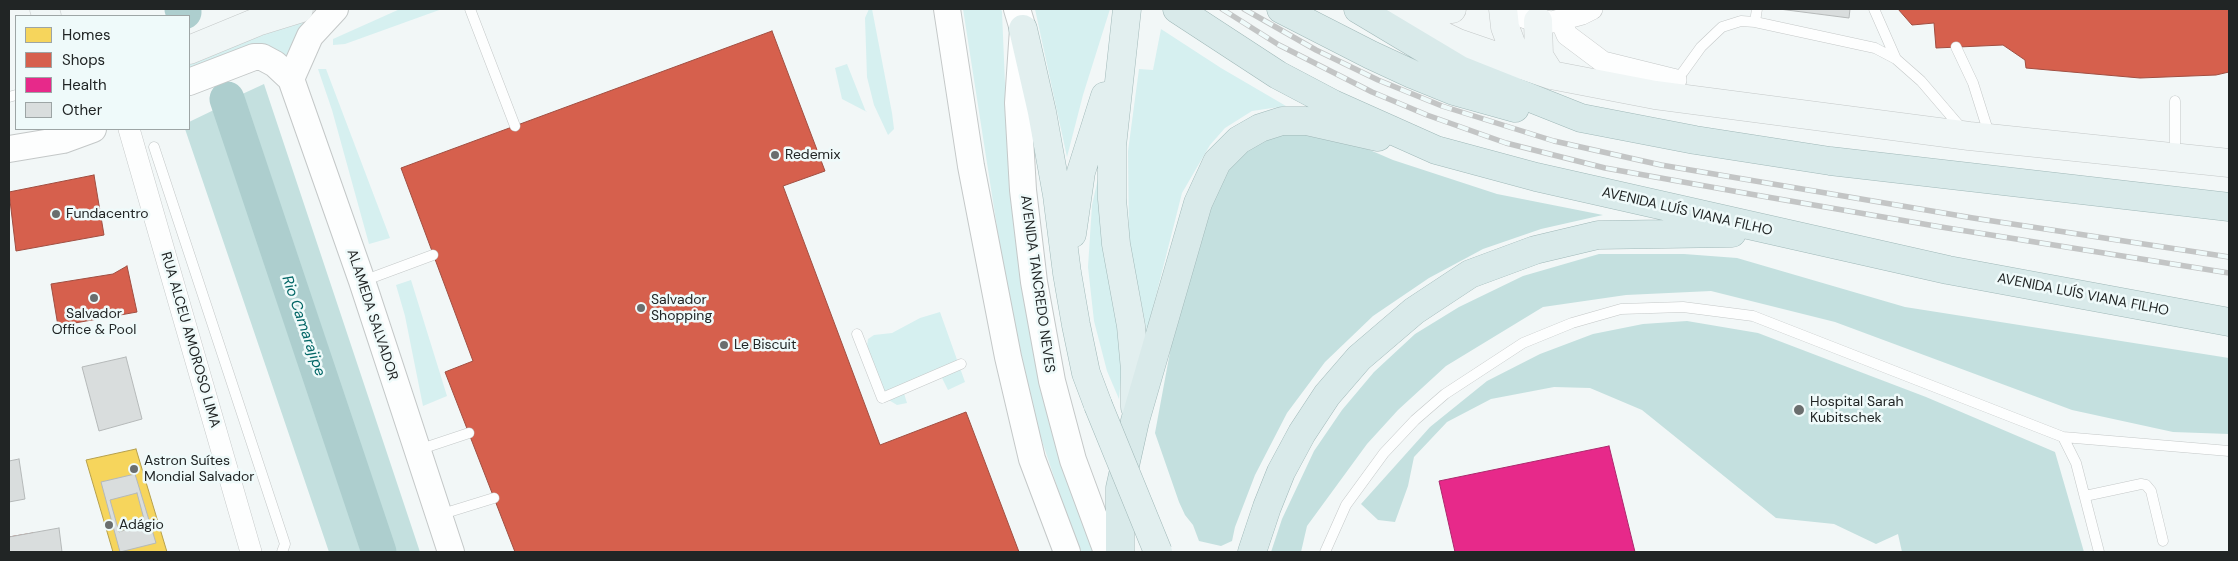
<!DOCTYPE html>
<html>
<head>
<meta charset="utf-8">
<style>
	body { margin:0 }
	#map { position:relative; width:2238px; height:561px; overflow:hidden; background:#f2f7f7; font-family:"DM Sans",sans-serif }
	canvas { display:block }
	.frame { position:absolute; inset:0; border:10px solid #212525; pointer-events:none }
	.legend { position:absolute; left:15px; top:15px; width:175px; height:115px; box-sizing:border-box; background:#effafa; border:1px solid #9da5a5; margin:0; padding:6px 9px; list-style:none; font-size:15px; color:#212525 }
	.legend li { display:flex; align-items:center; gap:10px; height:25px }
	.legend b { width:25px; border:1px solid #9da5a5 }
</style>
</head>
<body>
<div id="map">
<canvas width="2238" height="561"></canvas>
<div class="frame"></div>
<ul class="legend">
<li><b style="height:14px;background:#f6d55c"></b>Homes</li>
<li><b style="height:14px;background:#d6604d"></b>Shops</li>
<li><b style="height:14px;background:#e7298a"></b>Health</li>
<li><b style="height:14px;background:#d9dddd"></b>Other</li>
</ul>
</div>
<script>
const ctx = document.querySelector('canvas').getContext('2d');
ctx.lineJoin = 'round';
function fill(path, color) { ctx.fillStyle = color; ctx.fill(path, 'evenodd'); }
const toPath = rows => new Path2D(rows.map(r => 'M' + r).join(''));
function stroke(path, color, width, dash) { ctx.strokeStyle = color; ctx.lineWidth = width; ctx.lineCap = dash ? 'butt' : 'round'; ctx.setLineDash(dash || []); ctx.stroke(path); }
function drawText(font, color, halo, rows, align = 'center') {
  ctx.font = font + ' "DM Sans",sans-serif'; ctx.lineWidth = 5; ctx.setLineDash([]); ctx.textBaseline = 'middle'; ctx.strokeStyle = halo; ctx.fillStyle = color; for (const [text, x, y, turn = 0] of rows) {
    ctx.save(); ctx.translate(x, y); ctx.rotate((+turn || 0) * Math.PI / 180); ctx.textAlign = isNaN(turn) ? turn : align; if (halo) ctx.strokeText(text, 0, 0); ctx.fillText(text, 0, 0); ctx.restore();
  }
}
fill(toPath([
	[400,9,442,9,345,44,333,45,333,39],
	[869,9,872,9,892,113,894,129,888,135,874,105,867,77,865,18],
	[963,9,1001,9,1002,12,1008,155,1021,286,1049,423,1093,552,1079,552,1037,426,1006,285],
	[1035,9,1110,9,1083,95,1067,157],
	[308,15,295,39,289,56,260,46,189,74,189,60],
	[1161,29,1221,68,1286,106,1252,111,1225,128,1210,145,1182,193,1147,331,1129,243,1128,151,1139,69,1153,70],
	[847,64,866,112,867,112,842,99,835,68],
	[318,69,326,69,390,238,369,244,332,110],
	[1102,161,1118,319,1122,367,1119,399,1107,371,1094,321,1088,267,1092,205],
	[411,280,447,396,423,406,405,316,396,285],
	[940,312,965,382,948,390,942,378,903,390,907,403,897,405,887,399,867,346,868,339,874,335,892,333,920,318]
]), '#d6f0f0');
fill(toPath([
	[264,84,420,552,392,552,238,96],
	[218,108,365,552,329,552,185,129,189,129,189,122],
	[1303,129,1349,141,1393,160,1497,194,1603,215,1541,229,1483,249,1429,278,1373,316,1325,362,1287,413,1255,475,1235,527,1232,541,1221,546,1199,541,1193,525,1185,515,1179,502,1155,433,1175,325,1202,217,1232,160,1266,135],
	[1599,254,1684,254,1737,258,1905,307,2229,358,2229,434,2173,432,2072,410,1835,322,1711,291,1626,295,1543,307,1446,366,1398,410,1367,444,1307,526,1301,552,1271,552,1282,519,1314,451,1342,410,1374,372,1415,334,1459,307,1523,276],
	[1687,321,1758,333,1926,397,2055,452,2084,552,1902,552,1898,534,1876,544,1834,524,1776,518,1642,410,1590,388,1554,387,1491,399,1447,422,1414,457,1408,486,1395,522,1378,520,1361,504,1430,427,1487,381,1540,354,1593,334,1643,324]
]), '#c4e0df');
const homes = toPath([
	[136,449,167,552,113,552,86,460,136,449]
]);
fill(homes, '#f6d55c');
stroke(homes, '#b6a04c', 1);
const shops = toPath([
	[1898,9,2229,9,2229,72,2216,75,2140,78,2026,68,2025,60,2003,45,1936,48,1934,23,1912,25,1898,9],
	[772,31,825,171,783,186,880,445,966,412,1019,552,515,552,445,372,473,361,401,168,772,31],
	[94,175,104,235,16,251,9,192,94,175],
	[127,266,137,312,58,326,51,284,113,274,127,266],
	[33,533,36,552,9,552,9,537,33,533]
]);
fill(shops, '#d6604d');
stroke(shops, '#a04e41', 1);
const health = toPath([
	[1609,446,1635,552,1455,552,1439,481,1609,446]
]);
fill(health, '#e7298a');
stroke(health, '#ac286c', 1);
stroke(toPath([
	[182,9,184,12],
	[227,99,379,552]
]), '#adcece', 35);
const building = toPath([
	[1779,9,1850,9,1849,18,1779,9],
	[126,357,142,419,99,431,82,367,126,357],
	[19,459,25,499,9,502,9,461,19,459],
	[135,474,156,543,120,552,101,482,135,474],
	[137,493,145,523,119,532,110,500,137,493],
	[59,528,62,552,9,552,9,537,59,528]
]);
fill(building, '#d9dddd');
stroke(building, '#b5b9b9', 1);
const service = toPath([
	[470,9,515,126],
	[1874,9,1896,59],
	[1755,22,1757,9],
	[1956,47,1973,83,1990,137],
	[1675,81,1683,72,1701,47,1722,27,1741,21,1755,22,1875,48,1896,59,1921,81,1963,130],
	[9,97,16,95],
	[2175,101,2175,155],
	[154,147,285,544,282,552],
	[363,281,433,255],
	[857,334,882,398,961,364],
	[2063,437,2076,463,2099,552],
	[418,450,469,433],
	[2085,496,2141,484,2146,485,2151,491,2163,541],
	[439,515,494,498],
	[1325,552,1346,505,1384,453,1415,420,1445,394,1523,343,1572,323,1621,309,1683,307,1753,316,2063,437,2229,451]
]);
const minor = toPath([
	[1500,9,1529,19,1552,22,1582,14,1592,9],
	[1561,21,1567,35,1603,62,1676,80],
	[129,129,251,552]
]);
const tertiary = toPath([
	[947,9,971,166,1008,357,1032,459,1067,552],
	[1017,9,1023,29,1018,103,1023,190,1034,282,1052,381,1073,460,1107,552],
	[291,79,310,36,335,9],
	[189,82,254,57,262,57,275,64,291,79,362,281,451,552],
	[9,149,63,140,93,129]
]);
const secondary = toPath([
	[44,9,47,16],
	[1396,9,1425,27,1458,43,1551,75,1655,95,1969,136,2229,163],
	[1412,9,1439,11,1452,9],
	[1503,9,1505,27,1519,65],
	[1538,21,1539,56,1551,75],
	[189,50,257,22,299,9]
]);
const primary = toPath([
	[1127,9,1112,146,1112,199,1116,244,1131,326,1135,370,1135,407],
	[1023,29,1042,112,1057,195,1067,273,1076,325,1086,373,1098,405],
	[1072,234,1081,172,1105,96]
]);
const trunk = toPath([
	[1177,9,1278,75,1333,104,1436,150,1536,177,1948,270,2229,322],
	[1281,9,1371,55,1412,74,1454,91,1515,108],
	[1358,9,1460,70,1581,118,1695,140,1830,161,2229,207],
	[1120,552,1120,488,1135,421,1198,203,1217,162,1239,140,1260,128,1282,121,1307,121,1378,137],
	[1252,552,1267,507,1281,472,1302,433,1327,395,1359,358,1414,311,1470,274,1535,250,1598,235,1732,233]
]);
stroke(service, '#c4c8c8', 11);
stroke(minor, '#c4c8c8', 22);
stroke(tertiary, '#c4c8c8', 28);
stroke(secondary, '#c4c8c8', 29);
stroke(primary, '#a0b8b8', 29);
stroke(trunk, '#a0b8b8', 29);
stroke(service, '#fdfefe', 10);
stroke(minor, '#fdfefe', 21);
stroke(tertiary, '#fdfefe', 26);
stroke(secondary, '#f0f6f6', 28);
stroke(primary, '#e2efef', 28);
stroke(trunk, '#d9eaea', 28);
const rail = toPath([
	[1222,9,1279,45,1372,92,1427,115,1506,143,1605,168,1750,194,1941,227,2229,273],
	[1244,9,1316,50,1378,80,1442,106,1554,141,1661,165,1973,218,2229,257]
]);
stroke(rail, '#c3c5c5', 5.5);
stroke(rail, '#effafa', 4, [11]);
const primaryBridge = toPath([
	[1098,405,1158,552]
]);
stroke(primaryBridge, '#a0b8b8', 29, []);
stroke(primaryBridge, '#e2efef', 28);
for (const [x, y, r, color] of [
	[775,155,5,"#6a6e6e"],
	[56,214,5,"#6a6e6e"],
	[94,298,5,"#6a6e6e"],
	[641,308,5,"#6a6e6e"],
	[724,345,5,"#6a6e6e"],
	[1799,410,6,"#6a6e6e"],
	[134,469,5,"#6a6e6e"],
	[109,525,5,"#6a6e6e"]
]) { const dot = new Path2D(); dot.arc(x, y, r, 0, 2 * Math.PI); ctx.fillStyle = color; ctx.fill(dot); stroke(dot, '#effafa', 2); }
drawText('14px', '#212525', '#effafa', [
	["Redemix",785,155],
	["Fundacentro",66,214],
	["Salvador",651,300],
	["Shopping",651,316],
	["Salvador",94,314,"center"],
	["Office & Pool",94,330,"center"],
	["Le Biscuit",734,345],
	["Hospital Sarah",1810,402],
	["Kubitschek",1810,418],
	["Astron Suítes",144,461],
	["Mondial Salvador",144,477],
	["Adágio",119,525]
], 'left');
drawText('14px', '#212525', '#effafa', [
	["AVENIDA LUÍS VIANA FILHO",1687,212,13],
	["AVENIDA TANCREDO NEVES",1037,284,82],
	["AVENIDA LUÍS VIANA FILHO",2083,295,11],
	["ALAMEDA SALVADOR",372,315,72],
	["RUA ALCEU AMOROSO LIMA",190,340,74]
]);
drawText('italic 15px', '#016565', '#effafa', [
	["Rio Camarajipe",303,326,71]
]);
</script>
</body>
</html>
